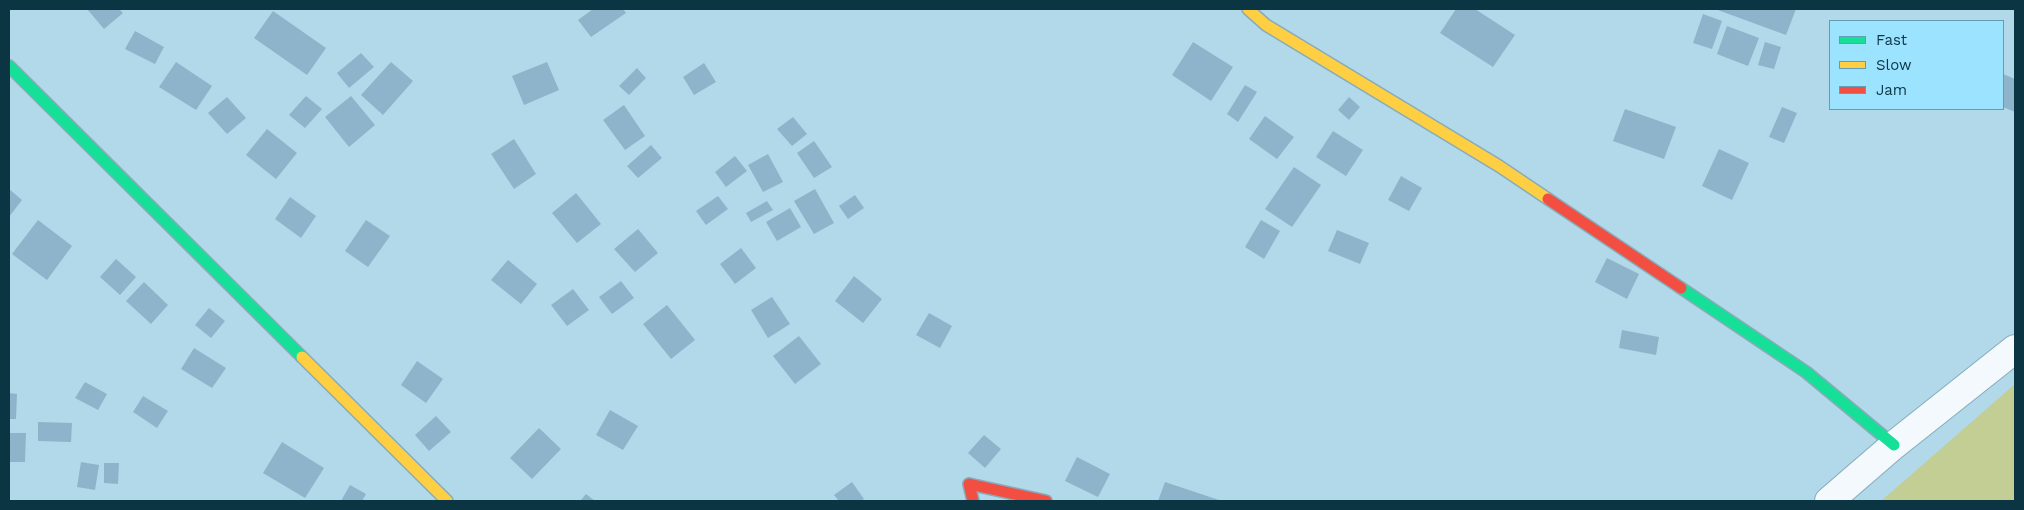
<!DOCTYPE html>
<html>
<head>
<meta charset="utf-8">
<style>
	body { margin:0 }
	#map { position:relative; width:2024px; height:510px; overflow:hidden; background:#b2d9e9; font-family:"Work Sans",sans-serif }
	canvas { display:block }
	.frame { position:absolute; inset:0; border:10px solid #0b3542; pointer-events:none }
	.legend { position:absolute; left:1829px; top:20px; width:175px; height:90px; box-sizing:border-box; background:#9ce3ff; border:1px solid #629db3; margin:0; padding:6px 9px; list-style:none; font-size:15px; color:#0b3542 }
	.legend li { display:flex; align-items:center; gap:10px; height:25px }
	.legend b { width:25px; border:1px solid #629db3 }
</style>
</head>
<body>
<div id="map">
<canvas width="2024" height="510"></canvas>
<div class="frame"></div>
<ul class="legend">
<li><b style="height:6px;background:#16e098"></b>Fast</li>
<li><b style="height:6px;background:#ffcf43"></b>Slow</li>
<li><b style="height:6px;background:#f24e42"></b>Jam</li>
</ul>
</div>
<script>
const ctx = document.querySelector('canvas').getContext('2d');
ctx.lineJoin = 'round';
function fill(path, color) { ctx.fillStyle = color; ctx.fill(path, 'evenodd'); }
const toPath = rows => new Path2D(rows.map(r => 'M' + r).join(''));
function stroke(path, color, width, dash) { ctx.strokeStyle = color; ctx.lineWidth = width; ctx.lineCap = dash ? 'butt' : 'round'; ctx.setLineDash(dash || []); ctx.stroke(path); }
fill(toPath([
	[2015,384,2015,501,1881,501]
]), '#c3ce94');
fill(toPath([
	[87,9,119,9,123,13,104,29],
	[593,9,623,9,626,13,591,37,578,20],
	[1456,9,1475,9,1515,35,1493,67,1440,33],
	[1715,9,1796,9,1786,35],
	[273,11,326,48,307,75,254,38],
	[1703,14,1722,21,1712,49,1693,43],
	[1727,26,1759,38,1748,66,1717,54],
	[135,31,164,47,155,64,125,49],
	[1193,42,1233,67,1211,101,1172,75],
	[1765,42,1781,47,1774,69,1758,65],
	[361,53,374,67,349,88,337,73],
	[176,62,212,86,196,110,159,87],
	[391,62,413,81,383,115,361,95],
	[547,62,559,90,524,105,512,76],
	[704,63,716,82,694,95,683,77],
	[637,68,646,78,629,95,619,86],
	[2003,74,2015,79,2015,112,2003,107],
	[1245,85,1257,92,1238,122,1227,114],
	[306,96,322,109,305,128,289,115],
	[351,96,375,125,349,147,325,117],
	[227,97,246,118,227,134,208,113],
	[1349,97,1360,107,1349,120,1338,110],
	[624,105,645,136,625,150,603,120],
	[1782,107,1797,113,1784,143,1769,137],
	[1625,109,1676,127,1664,159,1613,141],
	[1265,116,1294,137,1277,159,1249,139],
	[793,117,807,134,792,146,777,129],
	[267,129,297,153,276,179,246,155],
	[1333,131,1363,150,1346,176,1316,157],
	[514,139,536,174,514,189,491,154],
	[814,141,832,167,814,178,797,153],
	[651,145,662,158,638,178,627,166],
	[1719,149,1749,163,1732,200,1702,186],
	[768,154,783,182,763,192,748,165],
	[735,156,747,171,726,187,715,172],
	[1294,167,1321,185,1292,227,1265,209],
	[1401,176,1422,188,1409,211,1388,200],
	[9,189,22,200,9,217],
	[815,189,834,223,814,234,794,201],
	[576,193,601,224,577,243,552,213],
	[855,195,864,208,848,219,839,206],
	[718,196,728,209,706,225,696,211],
	[290,197,316,216,301,238,275,219],
	[767,201,773,210,751,222,746,213],
	[790,208,801,227,777,241,766,222],
	[38,220,72,246,47,280,12,254],
	[366,220,390,236,368,267,345,251],
	[1261,220,1280,231,1264,259,1245,247],
	[638,229,658,253,635,272,614,249],
	[1337,230,1369,243,1360,264,1328,251],
	[741,248,756,268,735,284,720,264],
	[1607,258,1639,274,1627,299,1595,282],
	[116,259,136,277,120,295,100,277],
	[508,260,537,284,521,304,491,280],
	[854,276,882,299,863,323,835,301],
	[621,281,634,298,612,314,599,297],
	[144,282,168,305,151,324,126,301],
	[573,289,589,310,567,326,551,305],
	[772,297,790,324,768,338,751,310],
	[667,305,695,340,671,359,643,324],
	[209,308,225,321,211,338,195,325],
	[929,313,952,326,940,348,916,335],
	[1622,330,1659,337,1656,355,1619,348],
	[799,336,821,364,795,384,773,356],
	[194,348,226,368,212,388,181,369],
	[417,361,443,379,426,403,401,385],
	[85,382,107,394,98,410,75,398],
	[9,393,17,394,16,419,9,419],
	[143,396,168,411,157,428,133,412],
	[610,410,638,426,623,450,596,435],
	[436,416,451,432,429,451,415,435],
	[38,422,72,423,71,442,38,441],
	[539,428,561,449,532,479,510,458],
	[9,433,26,433,25,462,9,462],
	[984,435,1001,449,985,468,968,453],
	[282,442,324,468,305,498,263,473],
	[1077,457,1110,474,1098,497,1065,481],
	[81,462,99,465,95,490,77,487],
	[104,463,119,463,118,484,104,483],
	[852,482,864,499,860,501,839,501,834,495],
	[1165,482,1219,500,1218,501,1158,501],
	[350,485,366,494,362,501,341,501],
	[586,494,595,501,580,501]
]), '#8db4ca');
const street = toPath([
	[1829,501,1894,445,2015,349]
]);
const fast = toPath([
	[9,66,302,357],
	[1681,288,1806,372,1894,445]
]);
const slow = toPath([
	[1248,9,1266,25,1499,166,1548,199],
	[302,357,447,501]
]);
const jam = toPath([
	[1548,199,1681,288],
	[973,501,969,484,1046,501]
]);
stroke(street, '#87abb9', 30);
stroke(fast, '#87abb9', 14);
stroke(slow, '#87abb9', 14);
stroke(jam, '#87abb9', 14);
stroke(street, '#f3f9fc', 28);
stroke(fast, '#16e098', 11);
stroke(slow, '#ffcf43', 11);
stroke(jam, '#f24e42', 11);
</script>
</body>
</html>
